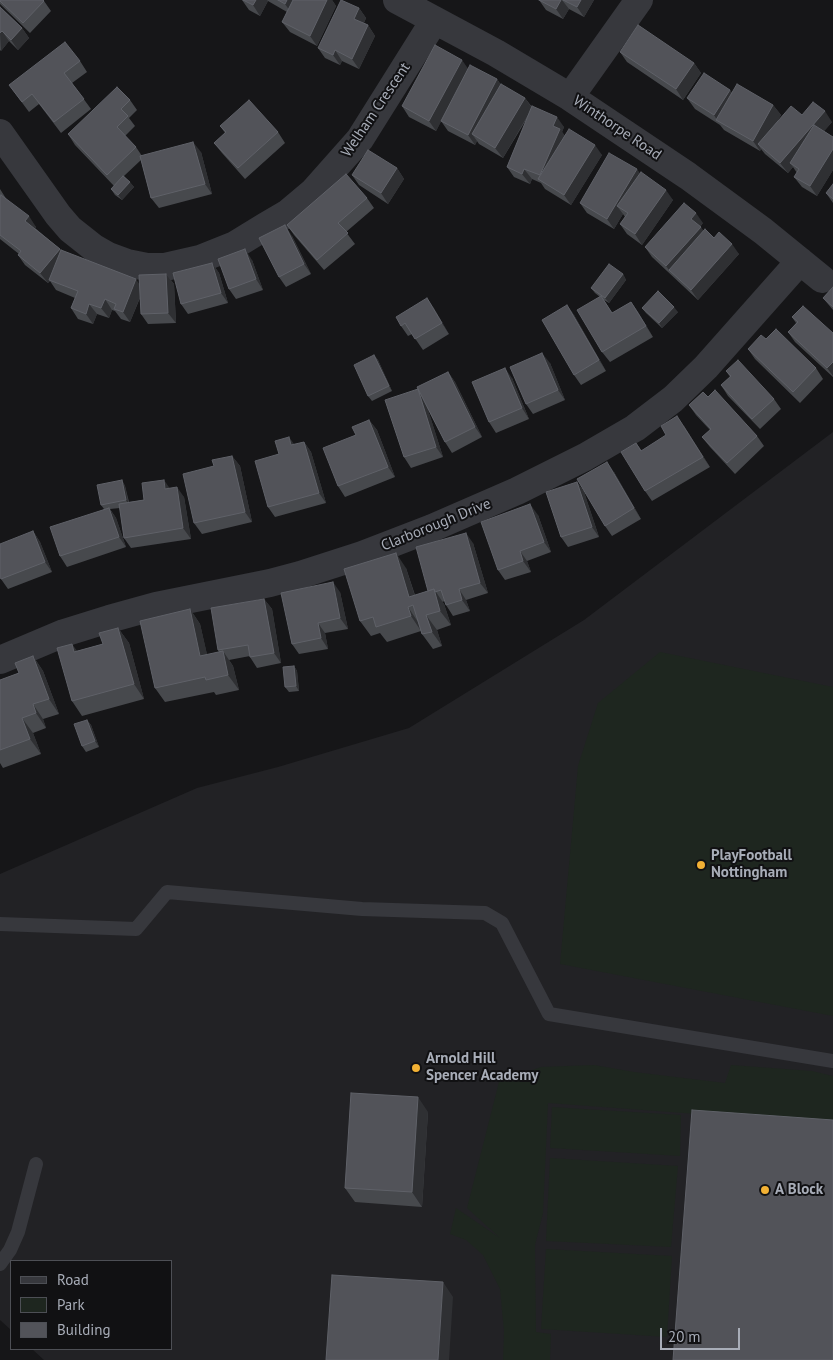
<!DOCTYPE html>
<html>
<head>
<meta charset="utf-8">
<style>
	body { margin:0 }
	#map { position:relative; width:833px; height:1360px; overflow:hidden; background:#161618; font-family:"PT Sans",sans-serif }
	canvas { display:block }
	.legend { position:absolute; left:10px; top:1260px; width:162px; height:90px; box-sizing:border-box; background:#111113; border:1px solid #4d4f55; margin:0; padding:6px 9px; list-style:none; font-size:15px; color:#a8adb8 }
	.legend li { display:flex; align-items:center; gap:10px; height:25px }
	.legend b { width:25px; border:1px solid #4d4f55 }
	.scale { position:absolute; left:660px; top:1328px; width:80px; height:22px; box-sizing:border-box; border:2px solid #a8adb8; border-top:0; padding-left:6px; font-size:15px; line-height:18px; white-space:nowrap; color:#a8adb8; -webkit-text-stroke:4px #111113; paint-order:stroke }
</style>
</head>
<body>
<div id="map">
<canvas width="833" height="1360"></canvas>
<ul class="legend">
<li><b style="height:6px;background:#37383d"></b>Road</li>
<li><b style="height:14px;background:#1e261f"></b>Park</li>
<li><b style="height:14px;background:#525359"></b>Building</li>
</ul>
<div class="scale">20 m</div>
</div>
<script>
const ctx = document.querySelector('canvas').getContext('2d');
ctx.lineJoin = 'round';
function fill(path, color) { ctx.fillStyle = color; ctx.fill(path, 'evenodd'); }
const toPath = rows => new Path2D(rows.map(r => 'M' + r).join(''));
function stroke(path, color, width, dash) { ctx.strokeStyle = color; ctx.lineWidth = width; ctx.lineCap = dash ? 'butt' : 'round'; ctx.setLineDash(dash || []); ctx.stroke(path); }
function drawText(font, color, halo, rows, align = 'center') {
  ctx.font = font + ' "PT Sans",sans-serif'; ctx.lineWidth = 4; ctx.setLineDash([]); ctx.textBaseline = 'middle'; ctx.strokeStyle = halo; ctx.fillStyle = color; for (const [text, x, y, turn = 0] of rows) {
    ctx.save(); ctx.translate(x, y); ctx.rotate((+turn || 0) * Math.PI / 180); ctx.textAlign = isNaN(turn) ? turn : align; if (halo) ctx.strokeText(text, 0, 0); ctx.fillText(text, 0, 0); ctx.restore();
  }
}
fill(toPath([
	[833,432,833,1360,44,1360,32,1349,171,1349,171,1261,11,1261,11,1330,0,1320,0,874,197,788,278,767,409,728,584,620]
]), '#222225');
fill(toPath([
	[660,652,833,687,833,1016,560,964,578,766,598,703],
	[594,1065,634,1072,725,1083,731,1065,812,1071,833,1076,833,1124,548,1103,543,1213,535,1245,536,1332,551,1334,550,1360,503,1360,504,1331,500,1289,483,1255,466,1240,450,1234,456,1208,500,1238,467,1208,499,1082,541,1067],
	[552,1107,681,1115,680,1156,550,1148],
	[550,1158,678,1166,671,1247,546,1241],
	[546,1249,672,1256,667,1337,541,1329]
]), '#1e261f');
stroke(toPath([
	[0,924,136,929,167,892,362,909,485,913,502,923,549,1014,833,1061],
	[0,1264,10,1250,18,1232,36,1164]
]), '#37383d', 14);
stroke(toPath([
	[397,0,496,53,570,97,688,176,763,231,822,279],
	[570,97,639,0],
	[0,133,58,215,70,229,94,248,108,256,127,263,147,267,165,267,200,259,235,245,266,226,288,213,313,192,360,139,434,21],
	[0,660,64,633,109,619,156,606,270,583,300,575,362,555,432,528,517,491,585,457,635,428,673,399,706,367,800,261]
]), '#37383d', 28);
fill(toPath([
	[0,0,44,1,51,11,30,33,0,4],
	[242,0,332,0,336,6,317,46,290,32,282,22,287,12,268,1,260,16,249,10],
	[539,0,594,0,584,17,569,9,563,19,546,10],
	[0,7,22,28,29,38,18,50,9,41,1,51,0,50],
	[359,8,366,18,364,23,368,25,375,36,359,69,342,61,340,65,325,58,318,48],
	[620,52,694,63,701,73,683,100,627,62],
	[80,61,87,72,72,83,91,109,61,133,39,104,29,112,9,85],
	[468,69,497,79,501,85,525,98,532,107,564,127,562,132,565,136,602,155,571,205,545,189,541,183,532,179,530,184,514,177,507,167,529,115,503,158,479,144,477,141,475,145,448,131,441,121,436,131,409,117,402,106],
	[732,92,773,105,781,115,776,123,802,115,832,122,824,131,833,137,833,170,817,196,802,187,794,177,797,173,793,167,788,173,765,154,761,149,760,151,724,130,720,125,695,109,687,98],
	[130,100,137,110,129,118,135,126,125,136,136,147,142,156,201,152,212,194,159,208,151,198,141,160,124,176,134,187,122,200,115,195,111,189,114,186,75,145,68,134],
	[220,126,278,132,285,143,245,179,222,153,214,143,225,133],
	[397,168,404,179,388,204,359,185,352,175],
	[640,174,673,200,642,245,627,234,620,224,625,217,623,214,614,229,587,213,580,203],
	[833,184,833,203,826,193],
	[0,189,7,200,36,227,35,228,61,250,139,284,166,274,174,284,176,323,148,324,141,314,140,298,130,322,121,319,115,311,112,310,109,318,97,314,93,324,78,319,71,308,75,298,56,290,50,281,48,283,25,265,18,255,19,254,0,239],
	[367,198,374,208,346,232,355,244,324,270,294,235,287,225],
	[703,223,700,227,703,231,739,254,698,300,652,257,645,247],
	[292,236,311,274,286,287,279,277],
	[252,260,263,290,236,299,229,289],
	[212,263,219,273,228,303,188,314,181,304],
	[623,274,626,280,609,303,604,300,612,313,631,302,638,312,653,337,610,362,602,352,600,297,595,293,591,288],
	[833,287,833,310,823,298],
	[427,298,449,334,423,350,412,334,408,336,401,326],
	[567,305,574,315,606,371,581,385,574,375],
	[642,308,678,312,662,328,646,313],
	[792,317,833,333,833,377,795,342,788,332,796,323],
	[766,339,816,368,823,379,800,403,755,359,748,349],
	[374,355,378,360,392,391,372,401,368,396],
	[550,363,565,400,533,414,526,404],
	[726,371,774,399,781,409,760,429,728,396,721,385,730,377],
	[448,372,455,382,482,437,452,453,445,442,427,407,443,457,411,468,404,457,418,389],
	[512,378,529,419,496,433,489,422],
	[708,397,757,436,764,446,735,474,710,447,702,437,710,430,696,415,689,405],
	[369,420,377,430,395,477,345,497,338,486,356,435],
	[684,426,710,467,652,501,645,491,636,443,642,451],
	[304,442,311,452,326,503,275,517,268,507,279,454,294,445],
	[232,456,240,466,252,522,202,534,194,523,214,466],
	[614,472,641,519,612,536,605,526],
	[122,480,125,486,129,502,144,500,170,488,184,497,191,539,131,548,124,538,120,508,110,509,116,518,126,547,67,567,60,556,104,509,101,505],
	[577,482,584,492,599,537,568,547,561,537],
	[538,515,551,552,527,561,531,572,505,580,498,570],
	[33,531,40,542,52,572,8,589,1,579],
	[473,543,488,593,466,600,470,611,453,616,446,605,445,601,442,602,444,604,451,625,437,630,442,646,433,649,422,634,421,631,387,642,380,633,371,636,360,621,406,568,415,595,428,591],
	[340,592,348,629,325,633,328,649,299,654,292,644],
	[264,599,272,609,281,663,257,668,250,657,250,656,229,660,233,666,239,690,216,695,214,692,165,702,155,688,190,609,200,624,207,655,219,652,218,650],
	[118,628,129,643,144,699,82,716,72,701,77,651,103,644],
	[33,656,43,671,59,714,43,719,46,728,33,733,41,754,3,768,0,763,0,680,19,673],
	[294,666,297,671,299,691,289,692,285,687],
	[87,720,91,725,99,747,86,752,82,746],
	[428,1112,422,1207,355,1202,345,1188]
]), '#47494d');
fill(toPath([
	[256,0,267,0,268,1,260,16,253,5],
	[287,0,300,0,292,14,285,4],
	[327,0,332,0,336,6,317,46,310,36],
	[561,0,562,0,569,9,563,19,556,9],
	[581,0,594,0,584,17,577,7],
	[359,8,366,18,361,29,354,19],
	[368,25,375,36,359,69,352,59],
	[22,28,29,38,18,50,11,40],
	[2,31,9,41,1,51,0,33],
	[335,50,342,61,340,65,333,55],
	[462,60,469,70,436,131,429,121],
	[694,63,701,73,683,100,676,89],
	[497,79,504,90,472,134,477,141,475,145,468,135],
	[730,90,738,100,717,120,714,115],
	[525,98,532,108,503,158,495,148],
	[773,105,781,115,762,147,758,144,761,149,760,151,753,141],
	[825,111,832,122,794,166,790,163,793,167,788,173,780,163],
	[557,117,564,127,562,132,567,139,545,183,540,175,553,126],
	[193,142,201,152,212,194,205,184],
	[595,145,602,155,571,205,564,195],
	[833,149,833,170,817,196,810,186],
	[397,168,404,179,388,204,381,193],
	[524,169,532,179,530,184,522,174],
	[637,169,644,179,617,206,623,214,614,229,607,219],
	[130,182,134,187,122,200,118,195],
	[666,190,673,200,642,245,635,234],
	[696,213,703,223,698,229,691,219],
	[29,216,36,227,32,231,25,221],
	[285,225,292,236,311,274,304,264],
	[701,227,708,237,669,270,666,266],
	[732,244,739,254,698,300,691,290],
	[60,249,67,259,48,283,40,273],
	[245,249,252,260,263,290,256,279],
	[212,263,219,273,228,303,221,293],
	[166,274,174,284,176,323,168,313],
	[623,274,626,280,609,303,605,298],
	[136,279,143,290,130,322,123,312],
	[427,298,434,308,449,334,442,323],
	[105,299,112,310,109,318,101,308],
	[631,302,638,312,653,337,646,326],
	[89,304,97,314,93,324,86,314],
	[567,305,574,315,606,371,599,360],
	[674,307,678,312,662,328,659,323],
	[542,353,550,363,565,400,558,390],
	[374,355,378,360,392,391,389,386],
	[833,362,833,376,827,368],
	[505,368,512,378,529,419,522,408],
	[448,372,455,382,482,437,475,427],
	[418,389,425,400,443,457,436,447],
	[677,416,684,426,710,467,703,457],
	[369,420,377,430,395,477,388,467],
	[289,437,297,448,291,445],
	[304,442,311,452,326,503,319,493],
	[232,456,240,466,252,522,245,512],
	[607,462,614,472,641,519,634,508],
	[122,480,125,486,129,506,126,500],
	[164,480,171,490,165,489],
	[577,482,584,492,599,537,592,527],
	[177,487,184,497,191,539,183,528],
	[530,504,538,515,551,552,544,542],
	[109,508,116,518,126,547,119,537],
	[33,531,40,542,52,572,45,562],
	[466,533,473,543,488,593,480,583],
	[520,551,527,561,531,572,523,561],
	[396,553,406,568,420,612,409,597],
	[333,582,340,592,348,629,340,618],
	[434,589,444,604,451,625,440,611],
	[459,589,466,600,470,611,462,600],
	[264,599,272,609,281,663,274,653],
	[408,607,418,622,421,631,411,616],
	[190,609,200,624,211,671,200,656],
	[426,615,437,630,442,646,432,632],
	[318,623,325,633,328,649,321,638],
	[118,628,129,643,144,699,134,684],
	[72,644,83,659,74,652],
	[223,651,233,666,239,690,228,675],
	[33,656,43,671,59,714,49,699],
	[294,666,297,671,299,691,296,686],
	[33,704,43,719,46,728,36,713],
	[22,718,33,733,41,754,30,739],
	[87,720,91,725,99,747,95,741],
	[418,1097,428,1112,422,1207,412,1192],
	[443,1282,453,1297,449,1360,438,1360]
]), '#2f3033');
const building = toPath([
	[0,0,43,0,44,1,23,23,0,1,0,0],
	[243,0,256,0,253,5,243,0],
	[278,0,287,0,285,4,278,0],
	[293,0,327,0,310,36,282,22,293,0],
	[341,0,359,8,354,19,368,25,352,59,335,50,333,55,318,48,341,0],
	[539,0,561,0,556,9,539,0],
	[563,0,581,0,577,7,563,0],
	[0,7,22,28,11,40,2,31,0,33,0,7],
	[638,25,694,63,676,89,620,52,638,25],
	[65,42,80,61,64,73,84,99,54,122,32,94,22,102,9,85,65,42],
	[435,45,462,60,429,121,402,106,435,45],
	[470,65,497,79,468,135,441,121,470,65],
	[704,73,730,90,714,115,687,98,704,73],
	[501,84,525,98,495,148,472,134,501,84],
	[737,84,773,105,753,141,716,120,737,84],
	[117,87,130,100,121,109,128,116,117,127,136,147,107,175,68,134,117,87],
	[249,100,278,132,238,168,214,143,226,132,220,126,249,100],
	[813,102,825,111,780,163,758,144,791,106,802,115,813,102],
	[532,106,557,117,553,126,560,129,540,175,524,169,522,174,507,167,532,106],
	[814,125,833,137,833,149,810,186,794,177,799,169,790,163,814,125],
	[569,129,595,145,564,195,538,179,569,129],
	[193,142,205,184,151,198,140,156,193,142],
	[368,150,397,168,381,193,352,175,368,150],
	[609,153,637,169,607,219,580,203,609,153],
	[641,172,666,190,635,234,620,224,628,213,617,206,641,172],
	[346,174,367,198,338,223,348,233,317,260,287,225,346,174],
	[123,176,130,182,118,195,111,189,123,176],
	[833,184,833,199,826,193,833,184],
	[1,195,29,216,25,221,60,249,40,273,18,255,21,251,0,235,0,197,1,195],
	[684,203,696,213,691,219,701,227,666,266,645,247,684,203],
	[285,225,304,264,279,277,259,238,285,225],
	[705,229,714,238,719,232,732,244,691,290,669,270,705,229],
	[245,249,256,279,229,289,218,259,245,249],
	[61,250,136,279,123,312,114,309,116,304,105,299,101,308,89,304,86,314,71,308,78,291,49,280,61,250],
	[212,263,221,293,181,304,173,273,212,263],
	[609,264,623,274,605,298,591,288,609,264],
	[166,274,168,313,141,314,139,275,166,274],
	[833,287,833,307,823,298,833,287],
	[658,291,674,307,659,323,642,308,658,291],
	[601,296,612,313,631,302,646,326,602,352,577,310,601,296],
	[427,298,442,323,415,339,405,323,401,326,396,317,427,298],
	[567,305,599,360,574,375,542,320,567,305],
	[803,306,833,333,833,362,827,368,788,332,798,322,792,317,803,306],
	[776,329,816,368,793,392,748,349,761,335,766,339,776,329],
	[542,353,558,390,526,404,510,367,542,353],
	[374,355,389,386,368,396,354,365,374,355],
	[738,360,774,399,752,419,721,385,731,376,726,371,738,360],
	[505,368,522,408,489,422,472,382,505,368],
	[448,372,475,427,445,442,417,387,448,372],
	[418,389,436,447,404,457,385,400,418,389],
	[715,390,757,436,727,463,702,437,711,429,689,405,703,392,708,397,715,390],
	[677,416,703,457,645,491,621,452,636,443,641,451,666,435,661,426,677,416],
	[369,420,388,467,338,486,323,448,356,435,352,427,369,420],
	[289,437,291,445,304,442,319,493,268,507,255,461,279,454,275,441,289,437],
	[232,456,245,512,194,523,183,474,214,466,212,460,232,456],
	[607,462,634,508,605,526,577,479,607,462],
	[122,480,126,500,101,505,97,485,122,480],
	[164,480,165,489,177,487,183,528,124,538,119,504,144,500,142,483,164,480],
	[577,482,592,527,561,537,546,492,577,482],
	[530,504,544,542,520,551,523,561,498,570,481,522,530,504],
	[109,508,119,537,60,556,50,527,109,508],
	[33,531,45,562,1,579,0,577,0,544,33,531],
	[466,533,480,583,459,589,462,600,446,605,441,590,435,592,434,589,428,591,416,547,466,533],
	[396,553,409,597,434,589,440,611,426,615,432,632,422,634,413,605,408,607,411,616,376,627,373,617,360,621,344,569,396,553],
	[333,582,340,618,318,623,321,638,292,644,281,593,333,582],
	[264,599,274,653,250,657,248,645,218,650,211,608,264,599],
	[190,609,200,656,223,651,228,675,206,680,205,677,155,688,140,621,190,609],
	[118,628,134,684,72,701,57,648,72,644,74,652,103,644,99,633,118,628],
	[33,656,49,699,33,704,36,713,22,718,30,739,0,750,0,680,19,673,15,663,33,656],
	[294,666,296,686,285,687,283,667,294,666],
	[87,720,95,741,82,746,74,724,87,720],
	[351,1093,418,1097,412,1192,345,1188,351,1093],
	[692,1110,833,1120,833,1360,673,1360,692,1110],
	[332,1275,443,1282,438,1360,326,1360,332,1275]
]);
fill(building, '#525359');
stroke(building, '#5f6168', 1);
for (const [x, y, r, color] of [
	[701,865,5,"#f2b134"],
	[416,1068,5,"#f2b134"],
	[765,1190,5,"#f2b134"]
]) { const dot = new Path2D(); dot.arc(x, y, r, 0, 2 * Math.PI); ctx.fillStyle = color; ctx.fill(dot); stroke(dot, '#111113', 2); }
drawText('15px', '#a8adb8', '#111113', [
	["Welham Crescent",376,110,-56],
	["Winthorpe Road",617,128,34],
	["Clarborough Drive",436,525,-22]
]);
drawText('bold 15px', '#a8adb8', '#111113', [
	["PlayFootball",711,856],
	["Nottingham",711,873],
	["Arnold Hill",426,1059],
	["Spencer Academy",426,1076],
	["A Block",775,1190]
], 'left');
</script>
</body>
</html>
